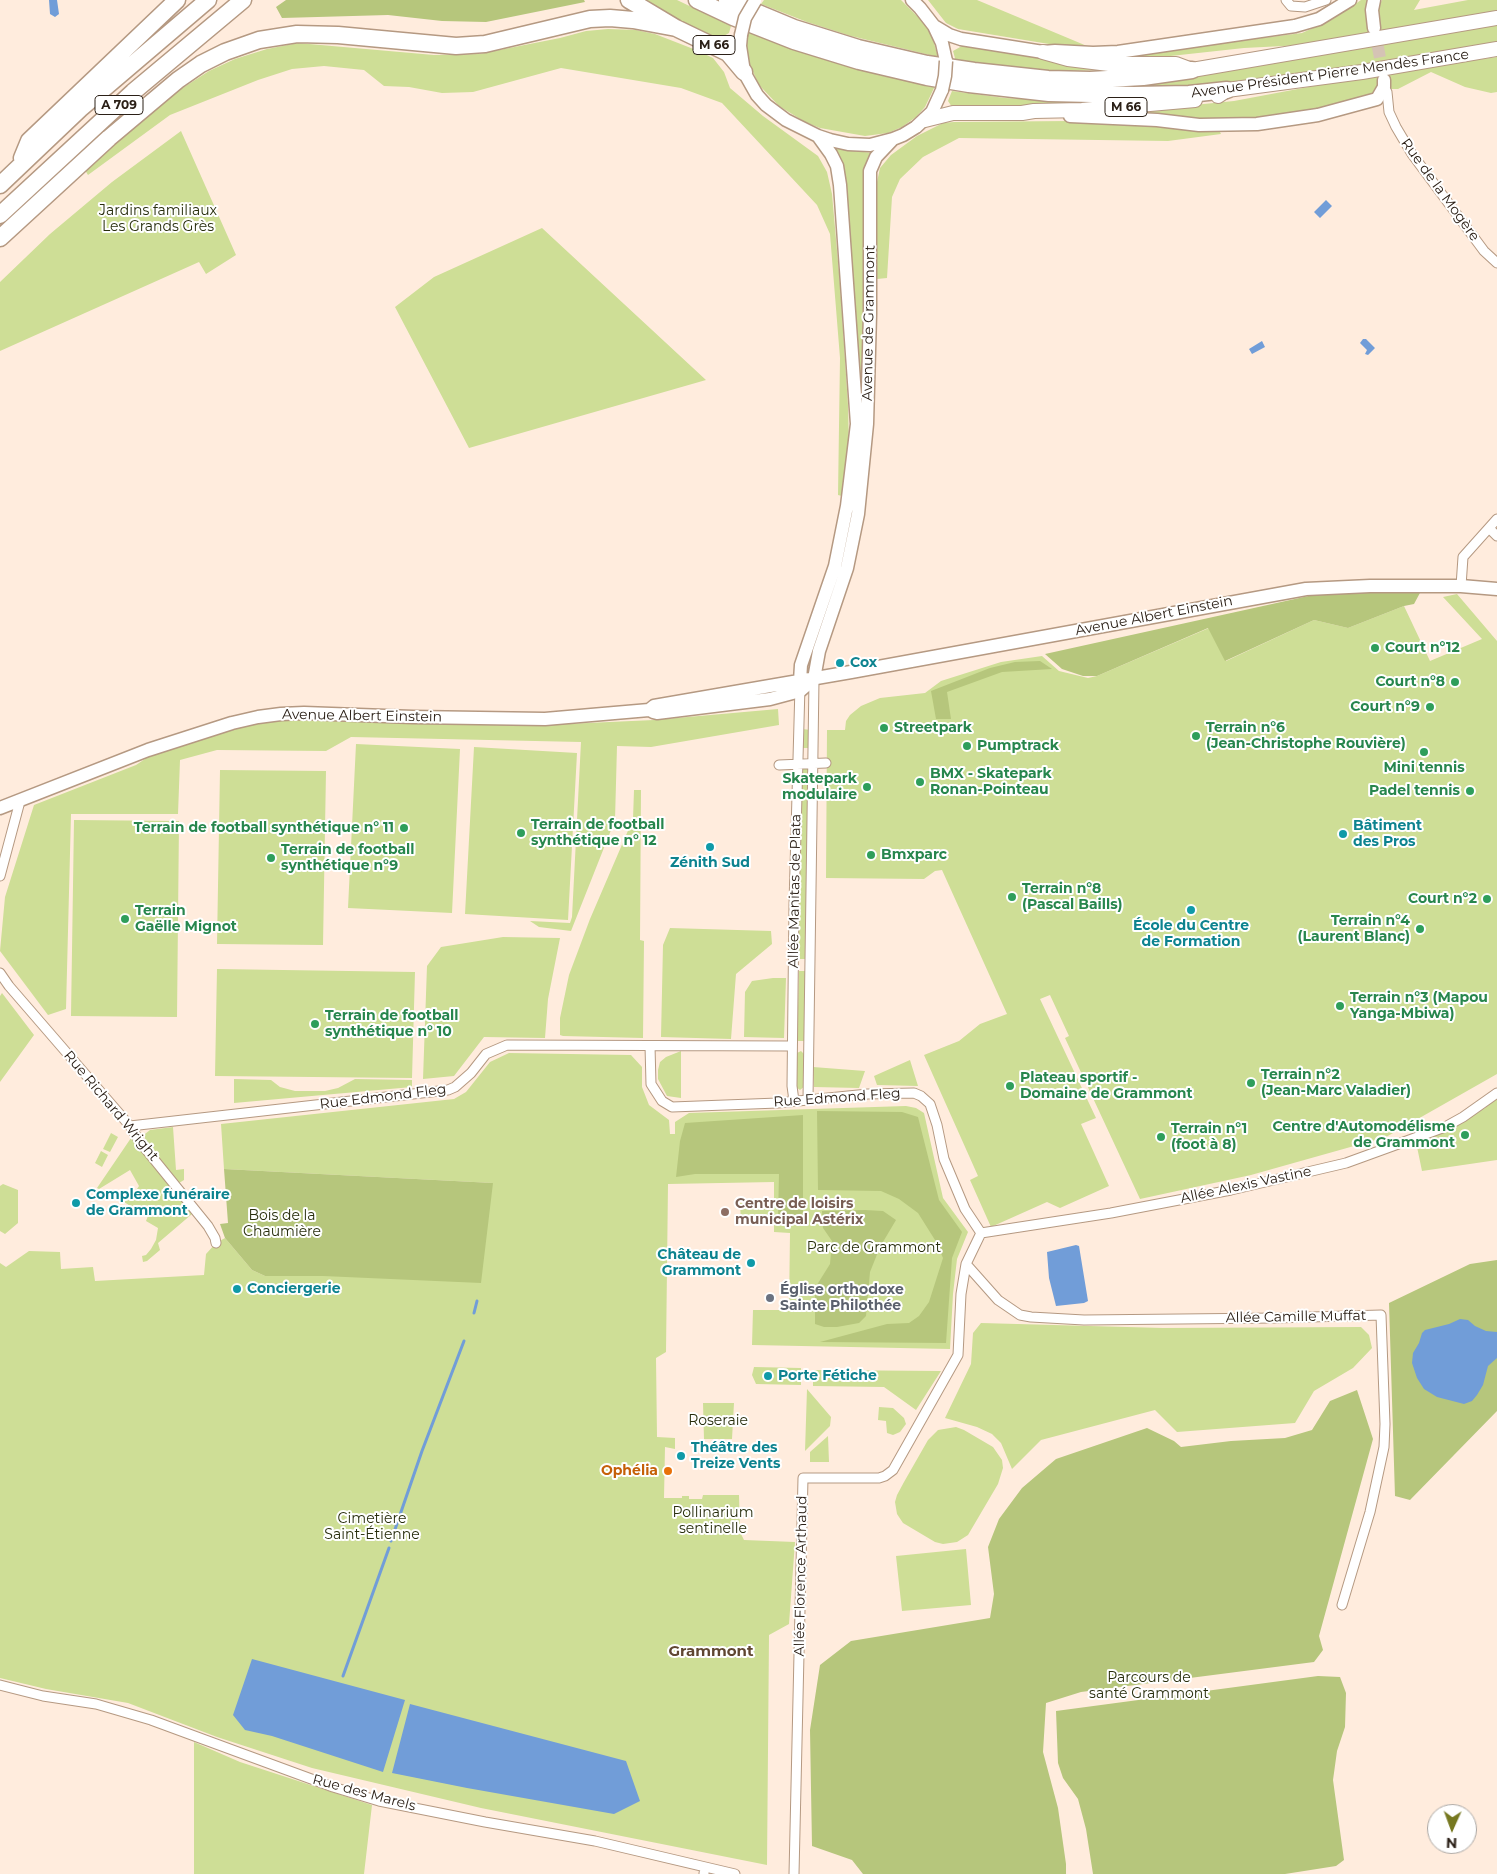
<!DOCTYPE html>
<html>
<head>
<meta charset="utf-8">
<style>
	body { margin:0 }
	#map { position:relative; width:1497px; height:1874px; overflow:hidden; background:#ffecdd; font-family:Montserrat,sans-serif }
	canvas { display:block }
	.north { position:absolute; left:1427px; top:1804px; width:50px; height:50px; box-sizing:border-box; background:#fff; border:1px solid #aaa6a2; border-radius:50%; rotate:182deg; font-size:14px; font-weight:700; line-height:20px; text-align:center; color:#2b2017 }
	.north::after { content:''; display:block; margin:auto; width:18px; height:22px; background:#767820; clip-path:polygon(50% 0,100% 100%,50% 72%,0 100%) }
</style>
</head>
<body>
<div id="map">
<canvas width="1497" height="1874"></canvas>
<div class="north">N</div>
</div>
<script>
const ctx = document.querySelector('canvas').getContext('2d');
ctx.lineJoin = 'round';
function fill(path, color) { ctx.fillStyle = color; ctx.fill(path, 'evenodd'); }
const toPath = rows => new Path2D(rows.map(r => 'M' + r).join(''));
function stroke(path, color, width, dash) { ctx.strokeStyle = color; ctx.lineWidth = width; ctx.lineCap = dash ? 'butt' : 'round'; ctx.setLineDash(dash || []); ctx.stroke(path); }
function drawText(font, color, halo, rows, align = 'center') {
  ctx.font = font + ' Montserrat,sans-serif'; ctx.lineWidth = 4; ctx.setLineDash([]); ctx.textBaseline = 'middle'; ctx.strokeStyle = halo; ctx.fillStyle = color; for (const [text, x, y, turn = 0] of rows) {
    ctx.save(); ctx.translate(x, y); ctx.rotate((+turn || 0) * Math.PI / 180); ctx.textAlign = isNaN(turn) ? turn : align; if (halo) ctx.strokeText(text, 0, 0); ctx.fillText(text, 0, 0); ctx.restore();
  }
}
fill(toPath([
	[639,0,677,0,731,26,729,33,718,39,661,15],
	[764,0,901,0,925,24,932,36,938,57,851,36,807,22,761,4],
	[928,0,977,0,1087,46,1049,44,958,29,946,23],
	[1361,0,1370,0,1371,28,1381,26,1378,16,1379,6,1382,0,1420,0,1414,10,1468,0,1497,0,1497,13,1303,45,1244,48,1143,59,1142,53,1302,33,1333,19],
	[1497,24,1497,45,1373,64,1211,86,1129,88,1088,85,1206,75],
	[608,29,636,30,655,34,696,50,713,58,724,72,730,88,763,116,818,156,827,172,832,194,840,284,848,405,849,447,842,496,838,495,840,358,830,234,817,205,722,103,681,88,561,68,473,92,442,93,409,87,384,86,364,70,324,66,292,69,258,80,170,115,88,175,85,170,164,100,209,71,235,59,267,49,298,43,434,55,479,54,560,38,586,31],
	[748,31,782,45,828,60,883,76,935,86,925,107,916,117,902,127,888,133,865,136,820,128,805,122,779,106,759,85,749,63,746,43],
	[962,46,1097,66,1111,70,1051,71,956,62,953,51],
	[1497,57,1497,92,1491,93,1465,87,1431,72,1398,89,1390,89,1387,78,1378,79,1379,84,1373,96,1310,113,1247,121,1199,121,1123,112,1234,101,1388,72],
	[952,91,1005,98,1103,103,1104,105,952,107,948,101],
	[1070,121,1153,124,1220,132,1221,134,1168,141,959,138,923,157,900,179,892,197,887,278,877,279,877,182,880,168,891,155,917,136,943,123,954,122],
	[181,131,236,255,206,274,199,262,0,351,0,282,50,234,112,182],
	[832,147,846,150,873,153,867,162,863,175,865,323,860,458,849,263,846,177,840,159],
	[542,228,706,380,469,448,395,307,434,277],
	[1457,594,1497,641,1497,1074,1386,1137,1251,1175,1140,1199,1065,1038,1069,1036,1050,995,1040,999,1096,1118,1081,1124,1109,1186,1060,1208,1047,1202,991,1227,970,1180,978,1176,924,1055,959,1041,980,1024,1007,1014,942,870,935,871,924,879,826,878,827,730,845,730,846,721,850,715,861,706,880,698,925,693,941,681,1001,662,1042,656,1059,671,1088,678,1097,676,1209,628,1226,661,1314,620,1348,628,1404,606,1430,661,1482,639,1443,597],
	[778,709,779,725,651,747,617,746,615,820,571,931,539,927,530,921,570,923,572,917,581,742,351,737,326,751,217,750,180,760,178,814,71,814,66,1009,48,1015,0,951,5,897,34,805,136,765,154,753,232,729,260,723,292,719,447,724,543,725,654,720],
	[802,729,811,730,810,748,802,748],
	[356,744,460,749,452,913,348,908],
	[474,747,577,753,568,920,465,914],
	[801,767,810,767,806,959,798,959],
	[220,770,326,771,323,945,217,944],
	[634,790,641,790,640,940,644,941,643,1038,563,1036,560,1035,560,1018,569,975,590,919,633,819],
	[74,820,179,821,177,1017,71,1016],
	[670,928,771,931,772,944,736,974,731,1039,661,1037,663,945],
	[503,937,560,938,548,999,545,1038,484,1037,454,1076,423,1079,427,966,441,947],
	[217,969,415,972,412,1078,215,1076],
	[799,971,808,971,806,1041,797,1041],
	[773,978,786,978,784,1038,744,1037,745,992,752,981],
	[2,993,34,1035,0,1082,0,996],
	[681,1051,681,1098,667,1096,658,1079,658,1070,660,1062,666,1057],
	[801,1051,805,1055,805,1086,800,1090,796,1087,797,1053],
	[509,1053,631,1055,642,1067,642,1087,649,1105,669,1120,670,1134,675,1134,675,1122,689,1113,812,1109,906,1106,916,1108,924,1113,943,1198,968,1232,957,1259,953,1294,950,1349,752,1345,753,1310,789,1310,790,1233,774,1232,774,1221,741,1222,740,1203,774,1203,774,1182,668,1184,666,1352,656,1358,657,1437,675,1438,675,1449,665,1447,664,1498,682,1498,682,1496,689,1496,689,1499,702,1499,703,1495,739,1495,740,1532,744,1540,795,1542,789,1624,769,1635,767,1865,481,1808,312,1768,217,1737,128,1703,46,1689,0,1678,0,1263,6,1267,29,1251,60,1252,61,1269,93,1267,95,1281,204,1275,206,1254,216,1243,225,1238,252,1270,265,1276,323,1276,493,1183,224,1169,221,1124,454,1099,466,1092,490,1062],
	[910,1060,918,1086,877,1085,874,1076],
	[813,1067,865,1071,859,1088,814,1087],
	[234,1079,271,1080,280,1087,295,1091,325,1091,338,1088,355,1079,412,1080,412,1087,234,1103],
	[1497,1098,1497,1160,1422,1171,1416,1142,1452,1129,1485,1108],
	[173,1127,176,1170,184,1169,184,1180,179,1183,145,1140,145,1134,150,1130],
	[111,1133,118,1137,110,1152,103,1149],
	[131,1138,192,1214,158,1243,160,1250,147,1261,143,1262,142,1256,146,1255,151,1249,156,1240,158,1228,146,1221,150,1211,141,1207,138,1211,118,1198,137,1189,139,1186,130,1170,99,1189,97,1188],
	[101,1151,108,1155,102,1167,95,1163],
	[3,1184,18,1190,18,1223,5,1234,0,1231,0,1186],
	[981,1323,1163,1328,1361,1327,1369,1335,1372,1348,1353,1368,1314,1391,1295,1423,1177,1432,1155,1410,1041,1440,1012,1469,1001,1443,992,1434,977,1427,945,1418,971,1364,973,1333],
	[754,1367,801,1368,801,1385,756,1384,752,1375],
	[813,1370,941,1371,916,1410,884,1387,813,1386],
	[807,1389,831,1417,830,1426,805,1451],
	[703,1403,734,1403,732,1439,704,1439],
	[879,1407,893,1408,904,1418,906,1424,900,1432,893,1435,887,1433,886,1421,878,1420],
	[956,1427,964,1430,993,1447,1002,1460,1003,1468,998,1484,968,1535,957,1542,943,1544,935,1542,903,1523,897,1514,895,1502,897,1495,904,1482,928,1440,938,1430],
	[828,1436,829,1462,810,1462,810,1452],
	[966,1549,971,1605,902,1611,896,1556],
	[194,1742,240,1762,372,1805,364,1874,194,1874]
]), '#cede96');
fill(toPath([
	[286,0,584,0,585,2,486,22,442,21,388,15,282,18,276,7],
	[1421,591,1414,604,1404,606,1348,628,1314,620,1225,661,1208,628,1097,676,1083,676,1062,669,1045,654,1322,593],
	[1040,661,1052,669,1002,672,947,692,951,719,936,719,931,691,990,668,1015,662],
	[817,1111,902,1112,918,1117,939,1200,962,1232,952,1258,946,1343,820,1342,887,1324,909,1323,919,1316,929,1302,943,1258,935,1240,918,1213,899,1199,881,1191,818,1190],
	[803,1115,803,1222,778,1220,779,1174,695,1174,676,1177,680,1141,685,1123],
	[224,1169,493,1183,481,1283,323,1276,265,1276,252,1270,225,1238,220,1224,228,1223],
	[865,1210,883,1211,896,1220,880,1247,870,1272,866,1316,859,1323,837,1327,824,1327,815,1324,815,1288,830,1264,832,1241,823,1228,822,1211],
	[1497,1260,1497,1411,1410,1500,1395,1496,1389,1303,1470,1264],
	[1357,1390,1373,1439,1319,1636,1323,1650,1314,1662,1081,1692,1046,1703,1043,1752,1058,1808,1066,1864,1066,1874,863,1874,852,1860,812,1846,810,1730,820,1665,851,1641,990,1618,994,1594,988,1547,999,1519,1022,1488,1056,1459,1147,1428,1174,1441,1181,1447,1231,1441,1285,1438,1312,1430,1330,1401],
	[1318,1676,1340,1677,1346,1693,1345,1727,1337,1751,1333,1780,1344,1860,1336,1866,1285,1874,1093,1874,1086,1829,1078,1799,1063,1778,1058,1763,1056,1711]
]), '#b6c67c');
fill(toPath([
	[49,0,57,0,59,14,55,17,50,14],
	[1326,200,1332,206,1320,218,1314,212],
	[1363,339,1366,339,1375,348,1368,355,1365,354,1367,350,1360,343],
	[1262,341,1265,347,1252,354,1249,349],
	[1076,1245,1079,1246,1088,1301,1084,1303,1056,1306,1049,1278,1047,1252],
	[1460,1319,1468,1320,1475,1326,1486,1331,1497,1332,1497,1358,1488,1366,1483,1385,1477,1395,1472,1401,1464,1404,1437,1397,1424,1389,1417,1378,1412,1363,1413,1353,1419,1343,1422,1333,1425,1330,1449,1324],
	[252,1659,405,1700,383,1772,272,1736,245,1730,233,1715],
	[410,1704,626,1761,640,1801,614,1814,467,1788,392,1773]
]), '#719dd8');
stroke(toPath([
	[474,1313,477,1301],
	[391,1541,422,1451,464,1341],
	[343,1676,389,1548]
]), '#719dd8', 3);
stroke(toPath([
	[1374,28,1384,77]
]), '#d5c3b5', 12, [12, 6]);
const street = toPath([
	[1286,0,1291,6,1305,7,1326,0],
	[1384,87,1387,92,1389,112,1396,127,1412,154,1484,251,1497,263],
	[1489,528,1497,536],
	[1461,586,1463,557,1497,519],
	[779,765,826,763],
	[0,876,19,805,18,800],
	[0,973,9,986,130,1126,140,1142,208,1226,215,1238,216,1243],
	[650,1046,651,1084,662,1101,672,1107,778,1103,868,1094,914,1093,921,1096,930,1104,937,1125,944,1159,965,1209,981,1233],
	[808,1099,814,679],
	[794,1101,792,1086,794,904,800,686],
	[130,1126,448,1090,455,1087,471,1073,486,1054,507,1045,792,1046],
	[981,1233,1111,1213,1231,1190,1346,1163,1445,1127,1463,1117,1497,1093],
	[966,1264,998,1300,1020,1315,1031,1317,1084,1320,1275,1318,1381,1315,1385,1424,1384,1447,1370,1512,1342,1605],
	[0,1685,43,1696,96,1704,151,1720,333,1787,379,1801,485,1822,595,1841,735,1874],
	[704,1874,704,1873],
	[794,1874,803,1478,879,1478,885,1476,893,1470,958,1355,961,1294,966,1264,981,1233]
]);
const secondary = toPath([
	[912,0,920,8,934,26,942,43,946,61],
	[1374,0,1372,10,1374,28],
	[934,26,949,35,961,39,1043,52,1055,51,1093,53,1118,52,1295,26,1319,19,1350,0],
	[741,35,740,46,744,72,757,95,766,105,786,120,818,136,830,140,848,144,870,145,893,139,903,135,916,127,932,112,942,90],
	[1070,116,1157,120,1199,125,1257,124,1318,115,1377,99,1384,87,1384,80],
	[800,681,801,665,835,566,847,506,857,424,840,185,837,166,831,154,818,136],
	[653,712,657,713,770,699,800,691,814,679,819,651,847,568,858,514,867,424,870,314,870,171,876,157,893,139],
	[0,808,148,750,232,723,258,717,281,714,304,713,413,717,545,719,649,710,654,706,851,672,1306,589,1370,586,1461,586,1497,589]
]);
const primary = toPath([
	[1043,52,1068,59,1109,64,1176,64,1192,70,1497,18],
	[1218,96,1227,90,1362,72,1497,49],
	[925,120,953,113,1022,113,1034,111,1082,110,1195,100]
]);
const highway = toPath([
	[629,0,676,28,728,53,744,72],
	[697,0,733,17,794,41,859,61,927,77,969,84,1049,93,1134,95,1189,94,1227,90],
	[727,0,794,28,858,48,927,64,974,71,1048,79,1090,80,1143,77,1192,70],
	[22,158,29,141,177,0],
	[0,185,80,109,208,0],
	[0,215,133,92,243,0],
	[0,238,109,138,178,80,201,64,225,52,259,40,297,34,338,35,456,46,485,44,590,19,610,18,633,20,676,28]
]);
stroke(street, '#b59982', 11);
stroke(secondary, '#b59982', 15);
stroke(primary, '#b59982', 16);
stroke(highway, '#b59982', 19);
stroke(street, '#fff', 9);
stroke(secondary, '#fff', 12);
stroke(primary, '#fff', 14);
stroke(highway, '#fff', 16);
const secondaryBridge = toPath([
	[741,35,745,18,755,1],
	[942,90,945,76,946,61]
]);
stroke(secondaryBridge, '#b59982', 15, []);
stroke(secondaryBridge, '#fff', 12);
for (const [x, y, r, color] of [
	[1375,648,5,"#2e9e5b"],
	[840,663,5,"#0f9aa8"],
	[1455,682,5,"#2e9e5b"],
	[1430,707,5,"#2e9e5b"],
	[884,728,5,"#2e9e5b"],
	[1196,736,5,"#2e9e5b"],
	[967,746,5,"#2e9e5b"],
	[1424,752,5,"#2e9e5b"],
	[920,782,5,"#2e9e5b"],
	[867,787,5,"#2e9e5b"],
	[1470,791,5,"#2e9e5b"],
	[404,828,5,"#2e9e5b"],
	[521,833,5,"#2e9e5b"],
	[1343,834,5,"#0f9aa8"],
	[710,847,5,"#0f9aa8"],
	[871,855,5,"#2e9e5b"],
	[271,858,5,"#2e9e5b"],
	[1012,897,5,"#2e9e5b"],
	[1487,899,5,"#2e9e5b"],
	[1191,910,5,"#0f9aa8"],
	[125,919,5,"#2e9e5b"],
	[1420,929,5,"#2e9e5b"],
	[1340,1006,5,"#2e9e5b"],
	[315,1024,5,"#2e9e5b"],
	[1251,1083,5,"#2e9e5b"],
	[1010,1086,5,"#2e9e5b"],
	[1465,1135,5,"#2e9e5b"],
	[1161,1137,5,"#2e9e5b"],
	[76,1203,5,"#0f9aa8"],
	[725,1212,5,"#8d6e63"],
	[751,1263,5,"#0f9aa8"],
	[237,1289,5,"#0f9aa8"],
	[770,1298,5,"#6b7280"],
	[768,1376,5,"#0f9aa8"],
	[681,1456,5,"#0f9aa8"],
	[668,1471,5,"#e8710a"]
]) { const dot = new Path2D(); dot.arc(x, y, r, 0, 2 * Math.PI); ctx.fillStyle = color; ctx.fill(dot); stroke(dot, '#fff', 2); }
for (const [x, y, w] of [
	[714,45,42],
	[119,105,48],
	[1126,107,42]
]) { const box = new Path2D(); box.roundRect(x - w / 2, y - 9.5, w, 19, 4); ctx.fillStyle = '#fff'; ctx.fill(box); stroke(box, '#2b2017', 1); }
drawText('bold 12px', '#2b2017', null, [
	["M 66",714,45],
	["A 709",119,105],
	["M 66",1126,107]
]);
drawText('14px', '#2b2017', '#fff', [
	["Avenue Président Pierre Mendès France",1330,74,-8],
	["Rue de la Mogère",1440,190,54],
	["Avenue de Grammont",869,323,-89],
	["Avenue Albert Einstein",1154,616,-11],
	["Avenue Albert Einstein",362,716,1],
	["Allée Manitas de Plata",795,891,-89],
	["Rue Edmond Fleg",383,1097,-7],
	["Rue Edmond Fleg",837,1098,-4],
	["Rue Richard Wright",111,1106,50],
	["Allée Alexis Vastine",1246,1185,-12],
	["Allée Camille Muffat",1296,1317,-1],
	["Allée Florence Arthaud",801,1576,-89],
	["Rue des Marels",364,1793,15]
]);
drawText('14px', '#272d0c', '#fff', [
	["Jardins familiaux",158,211],
	["Les Grands Grès",158,227],
	["Bois de la",282,1216],
	["Chaumière",282,1232],
	["Parc de Grammont",874,1248],
	["Roseraie",718,1421],
	["Pollinarium",713,1513],
	["sentinelle",713,1529],
	["Cimetière",372,1519],
	["Saint-Étienne",372,1535],
	["Parcours de",1149,1678],
	["santé Grammont",1149,1694]
]);
drawText('bold 14px', '#27864d', '#fff', [
	["Court n°12",1385,648],
	["Court n°8",1445,682,"right"],
	["Court n°9",1420,707,"right"],
	["Streetpark",894,728],
	["Terrain n°6",1206,728],
	["(Jean-Christophe Rouvière)",1206,744],
	["Pumptrack",977,746],
	["Mini tennis",1424,768,"center"],
	["BMX - Skatepark",930,774],
	["Ronan-Pointeau",930,790],
	["Skatepark",857,779,"right"],
	["modulaire",857,795,"right"],
	["Padel tennis",1460,791,"right"],
	["Terrain de football",531,825],
	["synthétique n° 12",531,841],
	["Terrain de football synthétique n° 11",394,828,"right"],
	["Terrain de football",281,850],
	["synthétique n°9",281,866],
	["Bmxparc",881,855],
	["Terrain n°8",1022,889],
	["(Pascal Baills)",1022,905],
	["Court n°2",1477,899,"right"],
	["Terrain",135,911],
	["Gaëlle Mignot",135,927],
	["Terrain n°4",1410,921,"right"],
	["(Laurent Blanc)",1410,937,"right"],
	["Terrain n°3 (Mapou",1350,998],
	["Yanga-Mbiwa)",1350,1014],
	["Terrain de football",325,1016],
	["synthétique n° 10",325,1032],
	["Terrain n°2",1261,1075],
	["(Jean-Marc Valadier)",1261,1091],
	["Plateau sportif -",1020,1078],
	["Domaine de Grammont",1020,1094],
	["Centre d'Automodélisme",1455,1127,"right"],
	["de Grammont",1455,1143,"right"],
	["Terrain n°1",1171,1129],
	["(foot à 8)",1171,1145]
], 'left');
drawText('bold 14px', '#0d838f', '#fff', [
	["Cox",850,663],
	["Bâtiment",1353,826],
	["des Pros",1353,842],
	["Zénith Sud",710,863,"center"],
	["École du Centre",1191,926,"center"],
	["de Formation",1191,942,"center"],
	["Complexe funéraire",86,1195],
	["de Grammont",86,1211],
	["Château de",741,1255,"right"],
	["Grammont",741,1271,"right"],
	["Conciergerie",247,1289],
	["Porte Fétiche",778,1376],
	["Théâtre des",691,1448],
	["Treize Vents",691,1464]
], 'left');
drawText('bold 14px', '#785e54', '#fff', [
	["Centre de loisirs",735,1204],
	["municipal Astérix",735,1220]
], 'left');
drawText('bold 14px', '#5b616d', '#fff', [
	["Église orthodoxe",780,1290],
	["Sainte Philothée",780,1306]
], 'left');
drawText('bold 14px', '#c56008', '#fff', [
	["Ophélia",658,1471]
], 'right');
drawText('bold 15px', '#5f4631', '#fff', [
	["Grammont",711,1652]
]);
</script>
</body>
</html>
